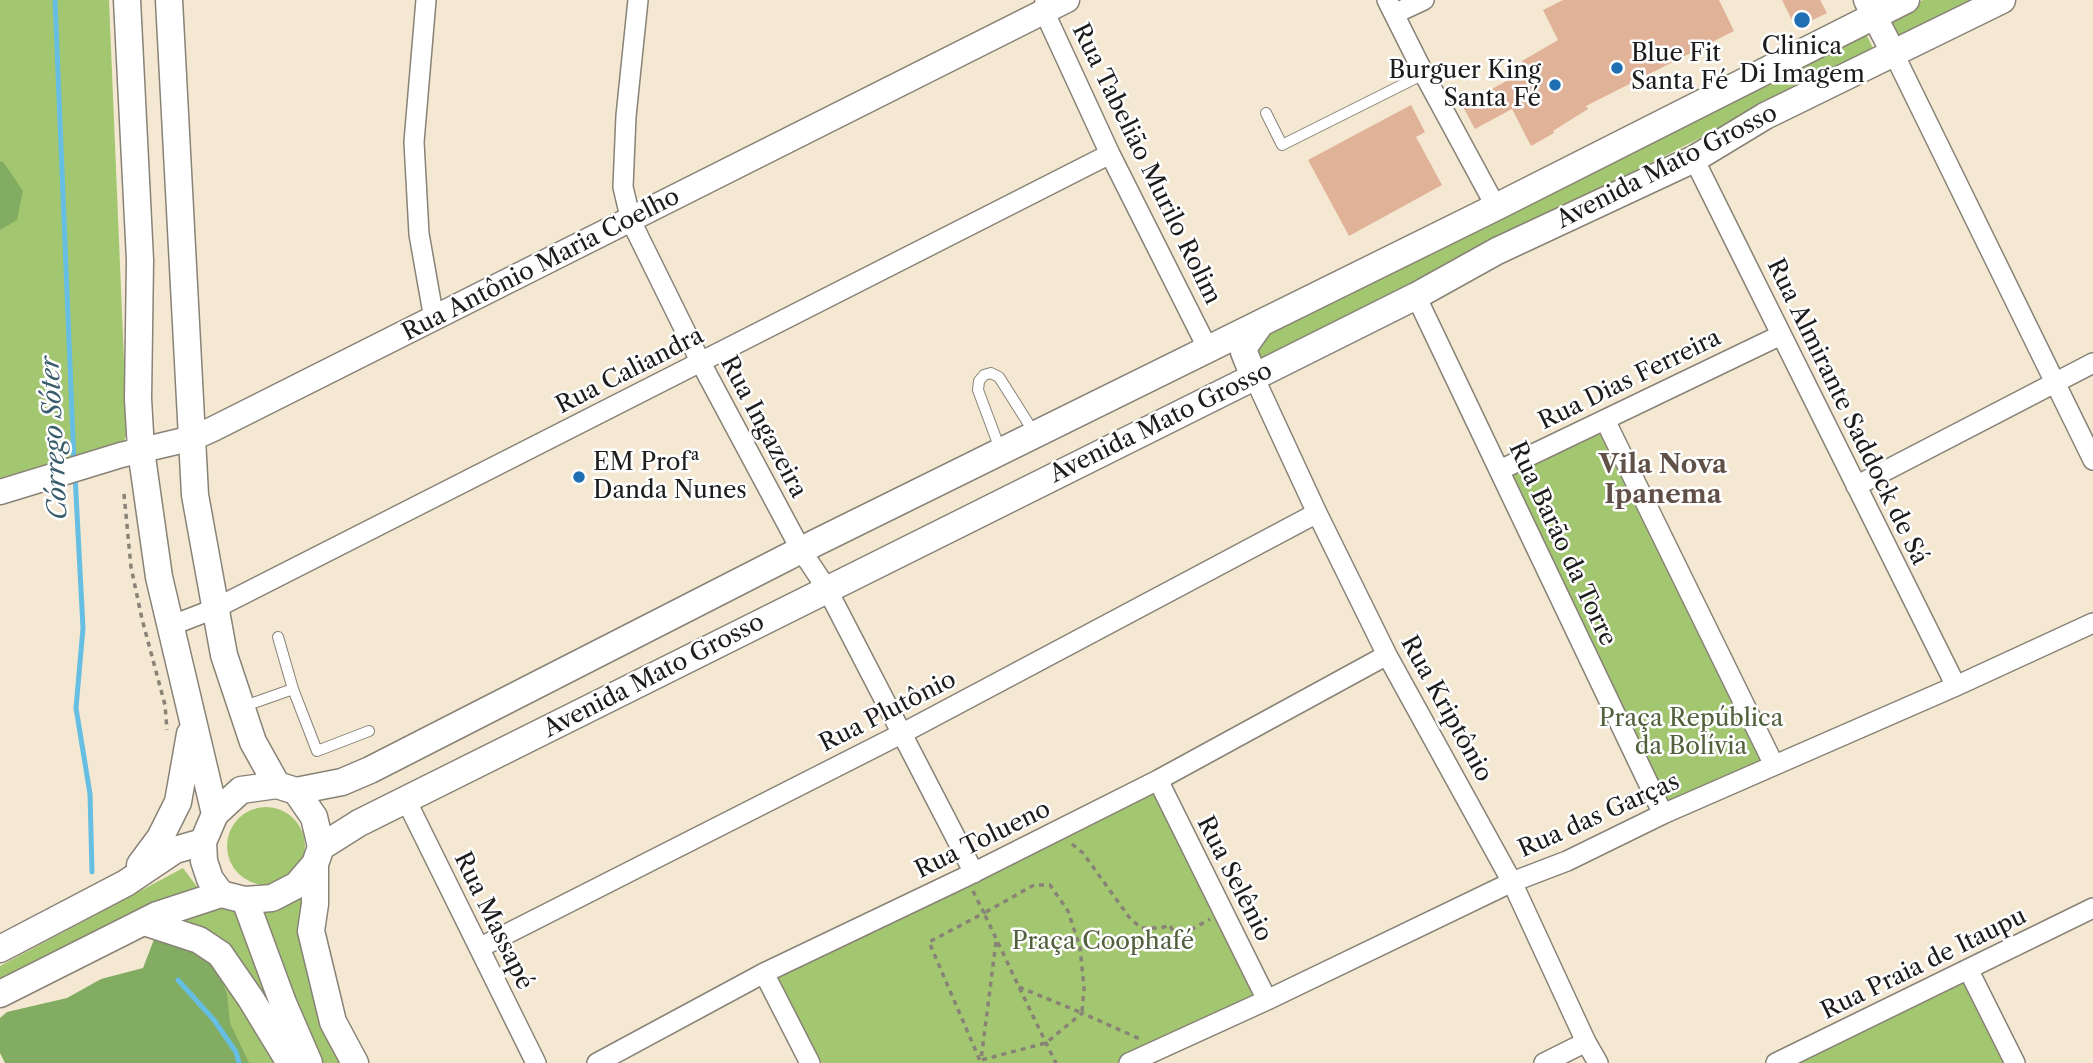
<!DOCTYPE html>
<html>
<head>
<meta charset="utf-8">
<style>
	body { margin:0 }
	canvas { display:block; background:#f4e8d2 }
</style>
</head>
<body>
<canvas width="2093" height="1063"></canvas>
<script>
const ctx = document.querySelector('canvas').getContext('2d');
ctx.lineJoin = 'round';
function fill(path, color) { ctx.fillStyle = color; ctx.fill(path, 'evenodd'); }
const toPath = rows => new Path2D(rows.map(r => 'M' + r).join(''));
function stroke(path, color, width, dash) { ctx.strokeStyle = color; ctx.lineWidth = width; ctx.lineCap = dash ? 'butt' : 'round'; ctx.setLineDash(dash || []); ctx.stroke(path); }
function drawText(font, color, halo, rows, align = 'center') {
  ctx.font = font + ' "Libre Caslon Text",serif'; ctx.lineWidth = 5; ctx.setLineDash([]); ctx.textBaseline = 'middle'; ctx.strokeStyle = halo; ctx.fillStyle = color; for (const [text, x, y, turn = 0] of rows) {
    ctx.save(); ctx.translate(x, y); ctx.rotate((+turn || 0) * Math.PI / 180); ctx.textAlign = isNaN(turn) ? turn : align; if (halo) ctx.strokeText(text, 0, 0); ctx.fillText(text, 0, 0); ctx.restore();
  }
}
fill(toPath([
	[0,0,109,0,127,433,123,443,0,484],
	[1923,0,1973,0,1879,48,1868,27],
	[1864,30,1874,50,1245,368,1233,344],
	[1605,420,1774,765,1663,814,1500,470],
	[1158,780,1267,1000,1129,1063,810,1063,764,973],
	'227 846a39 39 0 1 1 78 0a39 39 0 1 1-78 0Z',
	[183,868,201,892,0,989,0,966],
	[309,890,346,1063,233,1063,175,912],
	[1968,969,2015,1063,1776,1063]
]), '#a3c770');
fill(toPath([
	[0,161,4,163,23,191,17,220,0,230],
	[158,929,206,938,227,994,230,1023,249,1063,5,1063,0,1053,0,1018,7,1012,67,998,101,979,143,968]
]), '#82ac62');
stroke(toPath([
	[55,0,74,462],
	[75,475,83,628,76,708,90,794,92,872],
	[178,980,214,1020,236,1052,239,1063]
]), '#66bfe3', 5);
fill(toPath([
	[1563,0,1719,0,1734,31,1586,106,1588,109,1553,131,1554,133,1531,146,1512,109,1475,129,1462,105,1527,70,1522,61,1558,40,1543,10],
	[1782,0,1820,0,1827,13,1796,28],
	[1411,105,1425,132,1416,137,1442,185,1349,236,1308,160]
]), '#e0b298');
const service = toPath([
	[1266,113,1282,145,1424,74],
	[1000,449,978,390,979,381,984,375,991,373,999,377,1035,434],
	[278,637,293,689],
	[242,707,293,689,317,751,369,731]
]);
const minor = toPath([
	[426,0,414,142,419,234,434,319],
	[638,0,626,116,623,187,631,221,701,363,801,550,827,589,974,873],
	[1045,0,1044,11,1110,154,1208,349],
	[1387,0,1424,74,1496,207],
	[1394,14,1424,0],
	[1894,54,2093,460],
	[1694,159,1956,686],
	[1416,296,1663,814],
	[1254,377,1317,513,1387,655,1512,882,1586,1042,1598,1063],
	[1605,420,1774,765],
	[1500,470,1781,335],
	[1856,486,2093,363],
	[170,626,214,609,1110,154],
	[1158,780,1267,1000],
	[406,800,536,1063],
	[479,948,903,733,1317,513],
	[1968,969,2015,1063],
	[764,973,810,1063],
	[597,1063,764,973,965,877,1158,780,1387,655],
	[1129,1063,1267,1000,1512,882,1567,861,1663,814,1956,686,2093,623],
	[1544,1063,1586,1042],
	[1776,1063,2093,908]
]);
const tertiary = toPath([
	[1866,0,1894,54],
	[0,492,121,455,193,438,213,429,1067,0]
]);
const secondary = toPath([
	[127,0,140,260,138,399,141,450,159,577,215,814],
	[169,0,195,495,224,655,253,742,277,785],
	[1254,377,1244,352,1244,347,1261,323],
	[277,785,296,791,314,817,321,847,315,864,297,885,272,898,245,900,221,894,210,879,204,861,203,842,215,814,241,790,277,785],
	[296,791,342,782,370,770,801,550,1496,207,1906,0],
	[321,847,359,823,1254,377,1416,296,1497,251,1694,159,1765,116,2002,0],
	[315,864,315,904,311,931,333,1022,355,1063],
	[140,865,160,838,178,802,190,734],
	[245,900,283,1003,309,1063],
	[144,922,199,940,220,954,251,999,290,1063],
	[0,949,126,883,175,850,203,842],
	[0,994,157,915,221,894]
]);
stroke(service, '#888277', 12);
stroke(minor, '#888277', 22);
stroke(tertiary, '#888277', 27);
stroke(secondary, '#888277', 29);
stroke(toPath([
	[124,494,131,567,142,619,165,705,167,730],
	[1072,844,1083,853,1129,917,1141,928,1161,928,1170,925,1176,938,1210,919],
	[973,891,984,913,929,942,981,1063],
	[996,942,981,1060,1046,1043,1082,1013,1140,1039],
	[1019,987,1082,1013,1084,988,1080,947,1068,911,1050,885,1034,885,984,913,1019,987,1046,1043,1056,1063]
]), '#888277', 3.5, [5, 5]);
stroke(service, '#fff', 10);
stroke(minor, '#fff', 19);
stroke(tertiary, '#fff', 24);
stroke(secondary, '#fff', 26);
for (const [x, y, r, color] of [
	[1802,20,9,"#1f6fb2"],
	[1617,68,7,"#1f6fb2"],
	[1555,85,7,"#1f6fb2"],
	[579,477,7,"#1f6fb2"]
]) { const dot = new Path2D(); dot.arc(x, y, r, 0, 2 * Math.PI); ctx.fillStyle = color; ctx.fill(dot); stroke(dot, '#fff', 2.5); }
drawText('24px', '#1c1c1c', '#fff', [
	["Clinica",1802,47,"center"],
	["Di Imagem",1802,75,"center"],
	["Blue Fit",1631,54],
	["Santa Fé",1631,82],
	["Burguer King",1541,71,"right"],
	["Santa Fé",1541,99,"right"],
	["EM Profª",593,463],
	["Danda Nunes",593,491]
], 'left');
drawText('24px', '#1c1c1c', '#fff', [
	["Rua Tabelião Murilo Rolim",1146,164,64],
	["Avenida Mato Grosso",1667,167,-27],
	["Rua Antônio Maria Coelho",541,265,-27],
	["Rua Caliandra",630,371,-27],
	["Rua Dias Ferreira",1630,380,-26],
	["Rua Almirante Saddock de Sá",1847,412,64],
	["Avenida Mato Grosso",1161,423,-26],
	["Rua Ingazeira",763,427,62],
	["Rua Barão da Torre",1562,544,65],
	["Avenida Mato Grosso",654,676,-27],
	["Rua Kriptônio",1446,709,61],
	["Rua Plutônio",888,712,-27],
	["Rua das Garças",1599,816,-24],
	["Rua Tolueno",983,840,-26],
	["Rua Selênio",1234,879,63],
	["Rua Massapé",493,921,64],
	["Rua Praia de Itaupu",1924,964,-26]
]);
drawText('24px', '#52603e', '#fff', [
	["Praça República",1691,719],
	["da Bolívia",1691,747],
	["Praça Coophafé",1103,942]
]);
drawText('italic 26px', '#3a5d6c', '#fff', [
	["Córrego Sóter",55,438,-93]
]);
drawText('bold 26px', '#615047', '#fff', [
	["Vila Nova",1663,465],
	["Ipanema",1663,495]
]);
</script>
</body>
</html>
